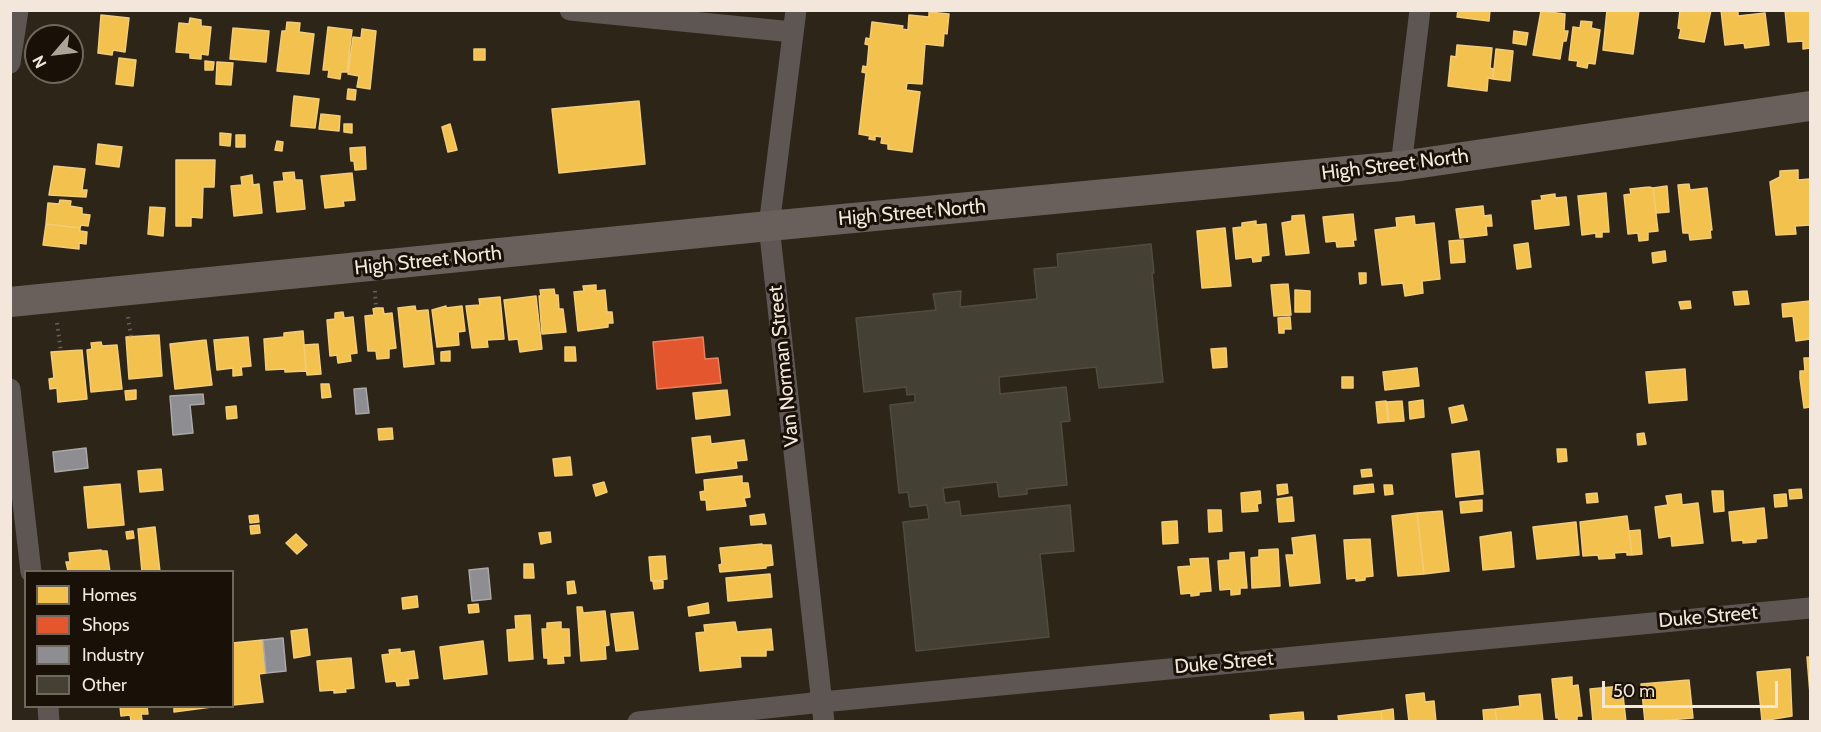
<!DOCTYPE html>
<html>
<head>
<meta charset="utf-8">
<style>
	body { margin:0 }
	#map { position:relative; width:1821px; height:732px; overflow:hidden; background:#2e2519; font-family:Cabin,sans-serif }
	canvas { display:block }
	.frame { position:absolute; inset:0; border:12px solid #f2e7da; pointer-events:none }
	.legend { position:absolute; left:24px; top:570px; width:210px; height:138px; box-sizing:border-box; background:#191108; border:2px solid #70675c; margin:0; padding:8px 10px; list-style:none; font-size:18px; color:#f2e7da }
	.legend li { display:flex; align-items:center; gap:12px; height:30px }
	.legend b { width:30px; border:2px solid #70675c }
	.north { position:absolute; left:24px; top:24px; width:60px; height:60px; box-sizing:border-box; background:#191108; border:2px solid #70675c; border-radius:50%; rotate:242deg; font-size:16px; font-weight:700; line-height:24px; text-align:center; color:#f2e7da }
	.north::after { content:''; display:block; margin:auto; width:21px; height:27px; background:#ada396; clip-path:polygon(50% 0,100% 100%,50% 72%,0 100%) }
	.scale { position:absolute; left:1602px; top:681px; width:176px; height:27px; box-sizing:border-box; border:3px solid #f2e7da; border-top:0; padding-left:8px; font-size:18px; line-height:21px; white-space:nowrap; color:#f2e7da; -webkit-text-stroke:4px #191108; paint-order:stroke }
</style>
</head>
<body>
<div id="map">
<canvas width="1821" height="732"></canvas>
<div class="frame"></div>
<ul class="legend">
<li><b style="height:16px;background:#f2c14e"></b>Homes</li>
<li><b style="height:16px;background:#e4572e"></b>Shops</li>
<li><b style="height:16px;background:#8d8d92"></b>Industry</li>
<li><b style="height:16px;background:#454034"></b>Other</li>
</ul>
<div class="north">N</div>
<div class="scale">50 m</div>
</div>
<script>
const ctx = document.querySelector('canvas').getContext('2d');
ctx.lineJoin = 'round';
function fill(path, color) { ctx.fillStyle = color; ctx.fill(path, 'evenodd'); }
const toPath = rows => new Path2D(rows.map(r => 'M' + r).join(''));
function stroke(path, color, width, dash) { ctx.strokeStyle = color; ctx.lineWidth = width; ctx.lineCap = dash ? 'butt' : 'round'; ctx.setLineDash(dash || []); ctx.stroke(path); }
function drawText(font, color, halo, rows, align = 'center') {
  ctx.font = font + ' Cabin,sans-serif'; ctx.lineWidth = 6; ctx.setLineDash([]); ctx.textBaseline = 'middle'; ctx.strokeStyle = halo; ctx.fillStyle = color; for (const [text, x, y, turn = 0] of rows) {
    ctx.save(); ctx.translate(x, y); ctx.rotate((+turn || 0) * Math.PI / 180); ctx.textAlign = isNaN(turn) ? turn : align; if (halo) ctx.strokeText(text, 0, 0); ctx.fillText(text, 0, 0); ctx.restore();
  }
}
const homes = toPath([
	[1458,10,1490,10,1489,21,1457,17,1458,10],
	[1607,10,1639,10,1633,54,1603,50,1607,10],
	[1680,10,1711,10,1704,42,1679,38,1681,29,1678,28,1680,10],
	[1721,10,1738,10,1738,16,1765,13,1769,45,1745,48,1744,43,1725,45,1721,10],
	[1785,10,1810,10,1810,48,1803,49,1803,41,1788,42,1785,10],
	[1541,11,1565,14,1564,31,1568,31,1566,41,1563,41,1560,59,1533,55,1541,11],
	[929,12,949,14,947,34,944,33,943,46,925,44,922,84,907,83,906,90,920,92,912,152,888,149,888,144,881,143,882,137,875,136,875,140,869,139,870,136,859,134,866,73,862,72,863,66,867,67,869,45,865,44,866,38,870,39,872,22,903,26,902,29,908,30,909,15,929,17,929,12],
	[101,15,129,18,125,52,113,50,112,55,98,53,101,15],
	[190,18,201,20,201,26,211,27,208,55,201,54,201,59,190,58,190,53,176,52,179,23,189,24,190,18],
	[1581,21,1592,22,1591,28,1600,30,1595,64,1588,63,1587,68,1577,66,1578,61,1569,60,1573,27,1580,28,1581,21],
	[287,22,300,23,299,32,314,34,309,74,277,71,282,31,286,31,287,22],
	[328,27,352,30,347,72,341,72,340,79,328,77,329,70,323,70,328,27],
	[233,28,269,31,266,62,230,59,233,28],
	[362,29,376,31,370,89,357,87,359,76,348,74,353,37,361,38,362,29],
	[1514,31,1528,33,1526,45,1513,43,1514,31],
	[1457,45,1492,48,1490,68,1493,69,1493,79,1488,78,1487,91,1448,86,1451,56,1456,57,1457,45],
	[474,49,485,49,485,60,474,60,474,49],
	[1496,49,1513,51,1510,81,1493,79,1496,49],
	[119,58,136,60,133,86,116,84,119,58],
	[205,61,214,62,213,70,205,70,205,61],
	[217,62,233,63,231,85,216,84,217,62],
	[348,89,356,90,355,100,347,99,348,89],
	[294,96,319,99,315,128,291,126,294,96],
	[639,101,645,164,559,173,552,109,639,101],
	[321,114,340,116,339,131,319,129,321,114],
	[344,124,352,124,352,133,344,132,344,124],
	[450,124,457,150,448,152,442,127,450,124],
	[220,133,231,134,230,146,220,145,220,133],
	[236,135,245,135,245,147,236,147,236,135],
	[277,141,283,142,282,151,275,150,277,141],
	[98,144,122,147,119,167,96,164,98,144],
	[365,147,366,169,355,170,354,161,351,161,350,148,365,147],
	[176,160,215,160,214,187,203,187,202,218,191,217,191,226,176,226,176,160],
	[54,166,85,169,82,190,87,190,86,197,49,195,54,166],
	[1798,170,1798,180,1810,179,1810,225,1795,226,1796,234,1776,235,1770,182,1780,177,1780,171,1798,170],
	[294,172,295,180,302,180,305,209,277,212,274,182,284,181,283,173,294,172],
	[352,173,355,200,343,201,344,206,325,208,321,176,352,173],
	[252,175,253,185,259,184,262,213,234,216,231,186,242,185,241,177,252,175],
	[1689,184,1690,190,1707,188,1712,230,1710,230,1711,238,1690,240,1689,233,1683,233,1678,185,1689,184],
	[1667,186,1669,212,1656,213,1653,188,1667,186],
	[1649,187,1653,188,1658,231,1648,232,1648,240,1639,241,1638,233,1628,234,1624,195,1631,194,1630,189,1649,187],
	[1606,193,1609,232,1602,232,1602,237,1596,237,1596,233,1582,235,1578,196,1606,193],
	[1555,194,1555,198,1566,197,1569,225,1535,229,1532,201,1542,200,1541,196,1555,194],
	[60,200,71,201,70,206,82,208,82,214,90,215,88,226,81,225,80,228,46,224,48,203,59,204,60,200],
	[1483,206,1484,216,1491,215,1492,226,1486,226,1487,235,1460,238,1456,209,1483,206],
	[150,207,165,208,163,236,148,234,150,207],
	[1353,214,1356,240,1353,240,1354,246,1337,247,1336,241,1326,242,1323,217,1353,214],
	[1304,215,1309,253,1286,255,1282,223,1292,221,1292,216,1304,215],
	[1414,216,1415,225,1434,223,1440,279,1422,281,1423,293,1405,296,1403,283,1382,285,1375,230,1397,227,1396,218,1414,216],
	[1256,221,1256,225,1266,224,1269,255,1261,256,1261,261,1253,262,1252,257,1236,259,1233,228,1242,227,1242,223,1256,221],
	[46,224,80,228,80,231,87,232,86,244,79,243,79,249,43,245,46,224],
	[1225,228,1231,286,1202,288,1197,231,1225,228],
	[1463,240,1465,262,1451,263,1449,241,1463,240],
	[1528,243,1531,267,1517,269,1514,245,1528,243],
	[1665,251,1666,261,1653,263,1652,253,1665,251],
	[1359,273,1366,273,1366,283,1360,284,1359,273],
	[1288,284,1291,315,1274,316,1271,285,1288,284],
	[596,285,596,291,605,290,607,312,612,312,613,323,608,323,608,327,578,331,574,292,584,291,583,286,596,285],
	[554,289,555,295,558,295,559,309,563,309,566,332,542,334,539,296,541,296,540,290,554,289],
	[1295,290,1310,291,1310,312,1295,312,1295,290],
	[1747,291,1749,304,1735,305,1733,292,1747,291],
	[536,296,542,349,520,352,518,339,509,340,504,300,536,296],
	[500,297,504,339,487,340,488,347,472,348,466,306,480,305,479,299,500,297],
	[1690,301,1691,308,1681,309,1679,302,1690,301],
	[1810,301,1810,339,1796,341,1793,316,1783,317,1782,304,1810,301],
	[415,306,416,311,428,310,434,364,404,367,398,308,415,306],
	[446,306,446,308,462,306,465,331,458,332,459,345,437,347,432,310,446,306],
	[376,308,383,308,384,314,392,313,396,348,389,349,389,358,377,359,376,351,368,351,365,316,374,315,373,309,376,308],
	[343,312,344,318,353,317,357,353,350,354,351,361,338,363,337,355,330,356,327,320,335,319,335,313,343,312],
	[1290,317,1291,329,1284,329,1284,333,1279,333,1278,318,1290,317],
	[303,331,306,371,285,372,285,369,266,370,264,339,284,337,284,333,303,331],
	[159,335,162,376,129,379,126,337,159,335],
	[248,337,251,366,241,367,242,375,233,376,233,368,217,370,214,340,248,337],
	[206,340,212,385,175,389,170,344,206,340],
	[101,342,102,346,117,345,122,389,91,392,87,350,92,349,91,343,101,342],
	[318,344,321,374,307,375,304,345,318,344],
	[565,347,575,347,576,361,565,361,565,347],
	[1226,348,1227,367,1213,368,1211,349,1226,348],
	[82,350,87,399,58,402,57,388,50,389,49,379,54,378,51,352,82,350],
	[450,351,450,361,441,361,441,352,450,351],
	[1804,358,1810,358,1810,407,1804,408,1800,378,1800,371,1805,371,1804,358],
	[1417,368,1419,386,1385,390,1383,372,1417,368],
	[1685,369,1687,400,1649,403,1646,372,1685,369],
	[1342,377,1353,377,1353,388,1342,388,1342,377],
	[321,384,329,384,331,397,322,398,321,384],
	[136,390,136,399,126,400,125,391,136,390],
	[727,390,730,415,696,419,693,393,727,390],
	[1423,400,1424,417,1410,419,1409,402,1423,400],
	[1386,401,1388,422,1378,423,1376,402,1386,401],
	[1402,401,1404,421,1389,422,1387,402,1402,401],
	[1463,405,1467,420,1452,423,1449,408,1463,405],
	[236,406,237,418,227,419,226,407,236,406],
	[392,428,393,439,379,440,378,429,392,428],
	[1644,433,1646,444,1638,445,1637,434,1644,433],
	[710,436,711,444,744,440,747,460,736,461,737,468,696,473,692,438,710,436],
	[1557,449,1566,449,1567,461,1558,462,1557,449],
	[1479,451,1483,494,1456,497,1452,454,1479,451],
	[570,457,572,475,555,476,553,459,570,457],
	[161,469,163,490,140,492,138,471,161,469],
	[1371,469,1372,476,1362,477,1361,470,1371,469],
	[742,476,742,483,748,483,750,497,744,498,746,506,707,510,706,500,701,500,700,492,705,491,704,480,742,476],
	[604,482,607,492,596,496,593,485,604,482],
	[120,484,124,525,88,528,84,487,120,484],
	[1287,484,1288,493,1278,495,1277,485,1287,484],
	[1373,484,1374,492,1354,494,1354,486,1373,484],
	[1384,485,1392,485,1393,494,1385,495,1384,485],
	[1801,489,1802,498,1790,499,1789,490,1801,489],
	[1260,491,1261,503,1257,504,1258,511,1242,512,1241,493,1260,491],
	[1712,491,1723,491,1724,511,1714,512,1712,491],
	[1597,493,1598,502,1587,503,1586,494,1597,493],
	[1681,494,1682,505,1698,503,1703,543,1672,546,1671,536,1659,538,1655,507,1668,505,1666,496,1681,494],
	[1786,494,1787,506,1775,507,1774,495,1786,494],
	[1292,497,1294,521,1279,522,1277,499,1292,497],
	[1482,500,1482,511,1461,513,1460,502,1482,500],
	[1764,508,1767,538,1756,539,1756,542,1743,543,1743,540,1732,541,1729,512,1764,508],
	[1208,510,1221,510,1222,531,1209,532,1208,510],
	[1442,511,1449,571,1424,574,1417,513,1442,511],
	[1417,513,1424,574,1398,576,1392,516,1417,513],
	[764,514,766,524,751,525,750,516,764,514],
	[258,515,259,522,250,523,249,516,258,515],
	[1627,516,1632,555,1627,555,1627,552,1614,553,1615,558,1599,559,1598,555,1583,556,1580,522,1627,516],
	[1177,521,1178,543,1163,544,1162,522,1177,521],
	[1576,522,1579,555,1537,559,1533,527,1576,522],
	[259,525,260,533,251,534,250,526,259,525],
	[155,527,160,572,142,572,138,529,155,527],
	[1640,530,1642,554,1632,555,1629,531,1640,530],
	[133,531,134,538,127,539,126,532,133,531],
	[550,532,551,542,541,544,539,533,550,532],
	[1511,532,1514,567,1483,570,1480,537,1511,532],
	[296,534,307,545,297,554,286,543,296,534],
	[1315,535,1320,583,1290,586,1286,555,1294,555,1292,538,1315,535],
	[1370,539,1373,576,1365,577,1365,580,1356,581,1356,578,1347,579,1344,540,1370,539],
	[762,544,762,545,771,545,773,565,766,566,766,568,720,572,719,565,722,564,720,548,762,544],
	[1278,549,1280,586,1252,588,1251,558,1259,557,1259,550,1278,549],
	[101,550,102,551,107,551,110,572,68,571,66,562,70,562,69,553,101,550],
	[1244,552,1247,588,1240,588,1240,594,1231,595,1231,589,1220,590,1218,561,1230,560,1230,553,1244,552],
	[665,556,667,579,651,581,649,557,665,556],
	[1208,558,1211,591,1199,592,1199,595,1191,596,1191,593,1181,594,1178,567,1191,566,1190,559,1208,558],
	[524,564,533,564,534,578,524,578,524,564],
	[770,574,772,597,728,601,726,578,770,574],
	[574,581,576,593,568,594,567,582,574,581],
	[663,581,663,588,654,589,653,582,663,581],
	[417,596,418,607,403,609,402,598,417,596],
	[708,603,709,613,689,616,688,607,708,603],
	[478,604,479,612,469,613,468,605,478,604],
	[577,607,582,607,583,613,605,611,609,645,605,646,606,659,581,661,577,607],
	[633,612,638,649,616,651,611,614,633,612],
	[530,615,533,659,509,661,507,630,516,629,515,616,530,615],
	[561,622,561,629,569,629,570,656,563,656,564,663,548,664,548,658,544,658,542,629,547,629,547,623,561,622],
	[735,622,737,632,771,629,773,650,766,650,766,656,740,656,741,667,700,671,696,633,705,632,704,625,735,622],
	[307,629,310,655,294,658,291,631,307,629],
	[263,640,266,673,259,674,263,702,233,705,232,643,263,640],
	[483,641,487,674,444,679,440,647,483,641],
	[400,649,400,653,414,651,418,678,408,679,409,685,397,686,396,681,386,682,382,655,390,654,389,650,400,649],
	[1807,657,1810,657,1810,694,1807,657],
	[351,658,354,688,345,689,346,692,334,693,334,690,320,691,317,661,351,658],
	[1790,669,1792,716,1762,721,1757,672,1790,669],
	[1572,677,1572,686,1578,685,1582,716,1577,716,1577,722,1559,722,1558,717,1556,718,1552,679,1572,677],
	[1689,680,1693,718,1645,722,1641,684,1689,680],
	[1622,686,1626,722,1593,722,1590,689,1622,686],
	[1424,693,1425,702,1434,701,1436,722,1409,722,1406,695,1424,693],
	[1540,694,1543,722,1497,722,1495,709,1520,706,1519,696,1540,694],
	[120,706,147,706,148,714,141,714,142,720,131,721,130,715,121,716,120,706],
	[174,706,219,706,174,712,174,706],
	[1393,709,1394,722,1382,722,1381,711,1393,709],
	[1495,709,1497,722,1484,722,1483,710,1495,709],
	[1381,711,1382,722,1339,722,1338,716,1381,711],
	[1303,712,1304,722,1271,722,1270,715,1303,712]
]);
fill(homes, '#f2c14e');
stroke(homes, '#f2cc78', 1.5);
const shops = toPath([
	[703,337,705,359,718,358,721,383,657,389,653,342,703,337]
]);
fill(shops, '#e4572e');
stroke(shops, '#e88262', 1.5);
const industry = toPath([
	[366,388,369,413,356,414,354,389,366,388],
	[203,394,204,404,190,405,193,433,173,435,170,396,203,394],
	[86,448,88,468,55,472,53,452,86,448],
	[488,568,491,599,472,601,469,570,488,568],
	[283,638,286,671,266,673,263,640,283,638]
]);
fill(industry, '#8d8d92');
stroke(industry, '#aba8a8', 1.5);
const building = toPath([
	[1151,244,1154,273,1152,273,1163,382,1099,388,1096,367,999,377,1000,394,1066,387,1070,421,1061,422,1067,485,1027,489,1027,494,999,497,997,482,943,488,945,503,959,501,961,516,1070,505,1074,551,1040,554,1049,637,916,651,903,522,929,519,927,505,910,507,908,492,899,493,890,405,915,402,915,394,907,395,906,387,864,392,856,318,936,310,933,294,961,291,960,307,1037,299,1034,269,1058,267,1057,254,1151,244]
]);
fill(building, '#454034');
stroke(building, '#504c40', 1.5);
stroke(toPath([
	[375,291,376,308],
	[128,317,131,337],
	[57,323,61,352]
]), '#66605a', 4, [1.5, 4.5]);
stroke(toPath([
	[570,10,793,32],
	[796,10,769,226,824,722],
	[10,63,18,10],
	[1401,166,1420,10],
	[10,389,31,572],
	[48,706,49,722],
	[638,722,822,702,1810,608]
]), '#5d5653', 21);
stroke(toPath([
	[10,302,769,226,1401,166,1810,106]
]), '#69605c', 30);
drawText('20px', '#f2e7da', '#191108', [
	["High Street North",1395,165,-7],
	["High Street North",912,213,-5],
	["High Street North",428,261,-6],
	["Van Norman Street",784,366,-96],
	["Duke Street",1708,617,-5],
	["Duke Street",1224,663,-5]
]);
</script>
</body>
</html>
